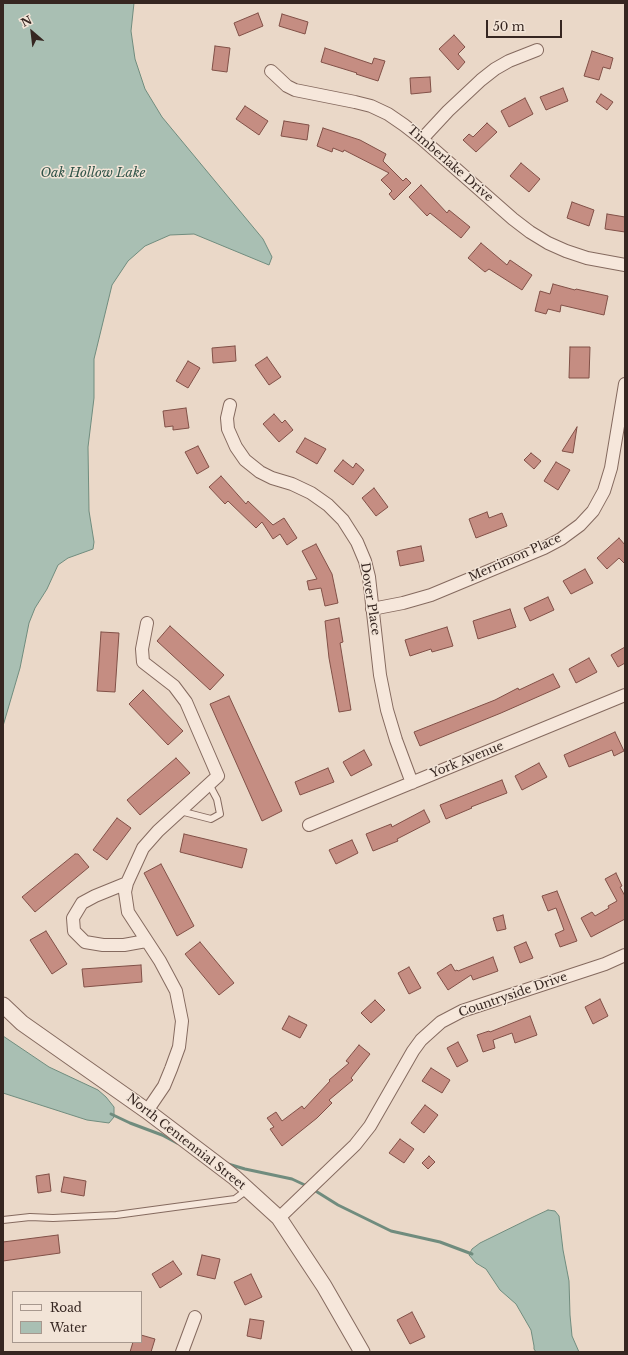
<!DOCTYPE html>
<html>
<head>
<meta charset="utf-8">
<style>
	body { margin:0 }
	#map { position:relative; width:628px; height:1355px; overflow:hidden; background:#ead8c8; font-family:"Libre Baskerville",serif }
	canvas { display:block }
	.frame { position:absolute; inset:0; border:4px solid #362621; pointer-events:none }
	.legend { position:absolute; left:12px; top:1291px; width:130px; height:52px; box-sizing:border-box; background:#f2e4d7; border:1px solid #a7988e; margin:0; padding:5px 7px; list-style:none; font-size:12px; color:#362621 }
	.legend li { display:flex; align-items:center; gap:8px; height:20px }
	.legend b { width:20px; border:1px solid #a7988e }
	.north { position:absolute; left:12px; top:12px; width:40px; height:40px; -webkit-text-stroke:3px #f2e4d7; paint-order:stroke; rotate:332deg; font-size:11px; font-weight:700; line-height:16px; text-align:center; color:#362621 }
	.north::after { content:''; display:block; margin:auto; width:14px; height:18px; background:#362621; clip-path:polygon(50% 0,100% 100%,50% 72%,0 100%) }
	.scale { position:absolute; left:486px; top:20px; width:76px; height:18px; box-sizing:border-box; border:2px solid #362621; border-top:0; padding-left:5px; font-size:12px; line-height:14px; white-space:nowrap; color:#362621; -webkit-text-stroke:3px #f2e4d7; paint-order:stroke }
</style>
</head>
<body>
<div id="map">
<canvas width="628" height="1355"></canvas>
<div class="frame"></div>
<ul class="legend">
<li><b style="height:5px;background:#f6e7db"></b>Road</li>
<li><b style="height:11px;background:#a9bfb3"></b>Water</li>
</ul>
<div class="north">N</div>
<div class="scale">50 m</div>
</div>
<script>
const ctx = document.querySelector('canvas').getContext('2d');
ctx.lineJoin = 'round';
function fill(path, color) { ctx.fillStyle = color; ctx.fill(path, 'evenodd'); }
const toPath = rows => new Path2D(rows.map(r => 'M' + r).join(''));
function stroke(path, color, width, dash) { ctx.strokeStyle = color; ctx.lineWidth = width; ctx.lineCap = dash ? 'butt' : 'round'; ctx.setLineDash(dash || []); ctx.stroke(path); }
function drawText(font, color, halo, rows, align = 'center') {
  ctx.font = font + ' "Libre Baskerville",serif'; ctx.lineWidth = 3; ctx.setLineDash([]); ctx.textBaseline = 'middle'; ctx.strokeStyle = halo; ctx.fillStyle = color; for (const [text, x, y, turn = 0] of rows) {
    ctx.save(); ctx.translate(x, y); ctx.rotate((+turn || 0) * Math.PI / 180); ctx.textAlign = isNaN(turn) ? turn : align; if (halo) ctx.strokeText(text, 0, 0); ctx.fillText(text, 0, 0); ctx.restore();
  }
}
const water = toPath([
	[3,3,134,3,131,31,135,59,145,89,162,117,263,239,272,257,269,265,194,234,170,235,145,246,128,261,112,285,94,359,94,398,88,447,89,511,94,542,93,549,68,558,58,565,47,589,35,608,29,623,20,668,3,726,3,3],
	[3,1036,49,1067,98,1090,106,1097,114,1107,114,1117,109,1123,87,1120,3,1093,3,1036],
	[548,1210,555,1211,559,1216,563,1250,569,1281,570,1315,572,1336,579,1352,536,1352,534,1349,534,1346,531,1330,516,1304,500,1290,486,1269,476,1263,469,1255,472,1249,480,1243,533,1217,548,1210]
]);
fill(water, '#a9bfb3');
stroke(water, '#708c7e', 1);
stroke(toPath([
	[111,1114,130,1123,162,1135,177,1143],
	[228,1164,245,1169,292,1179,307,1186],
	[314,1190,338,1205,391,1231,440,1242,472,1254]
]), '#708c7e', 3);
const building = toPath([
	[258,13,263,26,239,36,234,23,258,13],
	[282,14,308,22,305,34,279,26,282,14],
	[454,35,465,47,458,54,465,62,458,70,439,49,454,35],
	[215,46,230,48,227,72,212,70,215,46],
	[325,48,372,64,374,58,385,61,378,81,356,74,357,73,321,62,325,48],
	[592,51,613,58,610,69,603,67,599,80,584,76,592,51],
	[430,77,431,92,411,94,410,78,430,77],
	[563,88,568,101,546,110,540,97,563,88],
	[601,94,613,102,607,110,596,102,601,94],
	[525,98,533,114,509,127,501,111,525,98],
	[245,106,268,121,259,135,236,119,245,106],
	[284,121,309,125,307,140,281,136,284,121],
	[487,123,497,132,476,152,463,140,469,134,473,137,487,123],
	[323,128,360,140,386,154,383,161,403,181,406,178,411,183,394,200,389,194,392,191,381,180,389,173,344,150,343,152,333,148,332,152,317,146,323,128],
	[521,163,540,179,529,192,510,176,521,163],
	[421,185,447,213,449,210,470,227,461,238,430,213,427,216,409,197,421,185],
	[572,202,594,210,589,226,567,218,572,202],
	[607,214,625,217,625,232,605,229,607,214],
	[481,243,507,265,510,260,532,275,522,290,489,269,485,272,468,258,481,243],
	[553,284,575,290,576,289,608,296,604,315,561,305,560,312,548,309,546,314,535,311,540,291,550,294,553,284],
	[235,346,236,361,213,363,212,348,235,346],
	[570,347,590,347,589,378,569,378,570,347],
	[267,357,281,377,269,385,255,365,267,357],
	[188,361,200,368,188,388,176,381,188,361],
	[186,408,189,428,173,430,173,426,165,427,163,411,186,408],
	[274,414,282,423,285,420,293,430,279,442,263,424,274,414],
	[577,427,573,453,562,451,577,427],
	[305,438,326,449,317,464,296,452,305,438],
	[198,446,209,467,197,474,185,452,198,446],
	[531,453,541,461,534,469,524,460,531,453],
	[343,460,353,468,356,463,364,470,353,485,334,471,343,460],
	[556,462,570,470,558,490,544,481,556,462],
	[221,476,246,504,248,501,273,525,284,518,297,538,287,545,280,534,273,539,262,522,256,528,228,501,225,504,209,487,221,476],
	[374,488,388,507,376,516,362,498,374,488],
	[487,512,489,518,502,513,507,526,476,538,469,519,487,512],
	[619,538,625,545,625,564,619,558,607,569,597,558,619,538],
	[316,544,332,574,338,603,325,606,321,588,309,590,307,581,317,579,302,551,316,544],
	[421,546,424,561,400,566,397,551,421,546],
	[585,569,593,583,571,594,563,581,585,569],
	[548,597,554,610,530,621,524,608,548,597],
	[510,609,516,627,478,639,473,621,510,609],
	[339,618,343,642,340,643,351,710,339,712,329,658,325,621,339,618],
	[170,626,224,675,210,690,157,641,170,626],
	[447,627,453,646,432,652,431,649,410,656,405,640,447,627],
	[101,632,119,633,115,692,97,691,101,632],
	[625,647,625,663,618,667,611,655,625,647],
	[589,658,597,672,576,683,569,669,589,658],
	[553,674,560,687,501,713,420,746,414,732,495,700,518,688,519,690,553,674],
	[143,690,183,731,168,745,129,704,143,690],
	[229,696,282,811,262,821,210,704,229,696],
	[615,732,624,751,614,756,612,750,569,767,564,755,615,732],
	[364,750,372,765,351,776,343,762,364,750],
	[176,758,190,773,140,815,127,800,176,758],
	[539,763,547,777,522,790,515,776,539,763],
	[328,768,334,782,300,795,295,782,328,768],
	[502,780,507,793,471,807,472,808,446,819,440,805,502,780],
	[424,810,430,822,397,839,398,841,373,851,366,834,391,824,392,827,424,810],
	[117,818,131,828,107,860,93,850,117,818],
	[184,834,247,849,242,868,180,852,184,834],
	[352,840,358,853,336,864,329,850,352,840],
	[75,854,78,854,89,867,35,912,22,897,75,854],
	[161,864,194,926,177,936,144,873,161,864],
	[616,873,622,886,620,887,625,896,625,919,591,937,581,918,592,912,595,916,609,908,608,906,617,901,605,879,616,873],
	[557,891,577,941,560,947,555,934,564,930,556,908,548,911,542,896,557,891],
	[503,915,506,929,497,931,493,918,503,915],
	[46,931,67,964,52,974,30,940,46,931],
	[200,942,234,983,219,995,185,954,200,942],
	[526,942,533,958,520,963,514,947,526,942],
	[493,957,498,971,473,980,471,975,448,990,437,973,451,964,455,971,457,970,458,971,493,957],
	[141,965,142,982,84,987,82,969,141,965],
	[409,967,421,988,409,994,398,973,409,967],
	[600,999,608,1016,593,1024,585,1007,600,999],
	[375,1000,385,1010,371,1023,361,1013,375,1000],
	[289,1016,307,1025,300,1038,282,1029,289,1016],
	[530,1016,537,1035,515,1043,512,1033,493,1040,495,1048,483,1052,477,1035,489,1031,490,1032,530,1016],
	[458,1042,468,1061,457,1067,447,1048,458,1042],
	[359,1045,370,1054,351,1078,353,1080,329,1100,332,1103,317,1118,282,1146,270,1129,274,1127,267,1118,276,1112,282,1121,302,1106,304,1109,330,1081,329,1080,349,1063,346,1061,359,1045],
	[431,1068,450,1080,442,1093,422,1081,431,1068],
	[425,1105,438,1115,424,1133,411,1123,425,1105],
	[400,1139,414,1149,404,1163,389,1153,400,1139],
	[429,1156,435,1162,428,1169,422,1163,429,1156],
	[49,1174,51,1191,38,1193,36,1176,49,1174],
	[64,1177,86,1181,84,1196,61,1192,64,1177],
	[58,1235,60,1253,3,1261,3,1242,58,1235],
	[202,1255,220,1259,215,1279,197,1275,202,1255],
	[173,1261,182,1274,160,1288,152,1274,173,1261],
	[251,1274,262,1297,245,1305,234,1282,251,1274],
	[412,1312,425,1337,410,1344,397,1320,412,1312],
	[250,1319,264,1321,261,1339,247,1336,250,1319],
	[141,1335,155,1339,151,1352,130,1352,133,1342,141,1342,141,1335]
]);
fill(building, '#c58d82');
stroke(building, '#815047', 1);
const service = toPath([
	[180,811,211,819,220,814,217,799,209,784],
	[3,1220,30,1217,53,1218,116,1215,175,1207,235,1199,247,1190]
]);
const minor = toPath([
	[271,71,287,86,295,90,355,102,371,106,388,114,404,125,422,139,513,219,530,232,548,243,566,251,587,258,625,265],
	[422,139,448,111,481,80,495,69,509,61,537,50],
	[230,405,227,418,228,429,236,447,245,460,260,472,272,478,292,484,311,493,328,505,343,520,357,542,365,561,369,577,380,675,387,710,396,740,412,783],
	[372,609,403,603,431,595,544,548,561,539,580,525,593,511,604,491,611,468,625,384],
	[147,623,142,649,143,662,174,686,186,702,218,776,158,831,143,848,127,883,125,892,128,912,160,961,176,991,182,1021,179,1047,171,1069,164,1086,147,1111],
	[309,825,625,695],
	[127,883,95,896,82,903,73,918,74,931,85,942,103,945,124,945,146,941],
	[279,1218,355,1145,370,1126,413,1051,421,1040,441,1022,462,1011,605,964,625,955],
	[182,1352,195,1317]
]);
const tertiary = toPath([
	[3,1005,22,1023,147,1111,234,1177,279,1218,324,1286,362,1352]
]);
stroke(service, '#856a5f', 8);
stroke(minor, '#856a5f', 14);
stroke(tertiary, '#856a5f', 17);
stroke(service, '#f6e7db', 6);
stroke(minor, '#f6e7db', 12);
stroke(tertiary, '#f6e7db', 15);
drawText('12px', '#362621', '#f2e4d7', [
	["Timberlake Drive",450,164,41],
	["Merrimon Place",515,558,-24],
	["Dover Place",370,599,81],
	["York Avenue",467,760,-22],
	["Countryside Drive",513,995,-19],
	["North Centennial Street",186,1142,38]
]);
drawText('italic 13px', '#32554a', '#f2e4d7', [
	["Oak Hollow Lake",93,173]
]);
</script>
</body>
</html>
